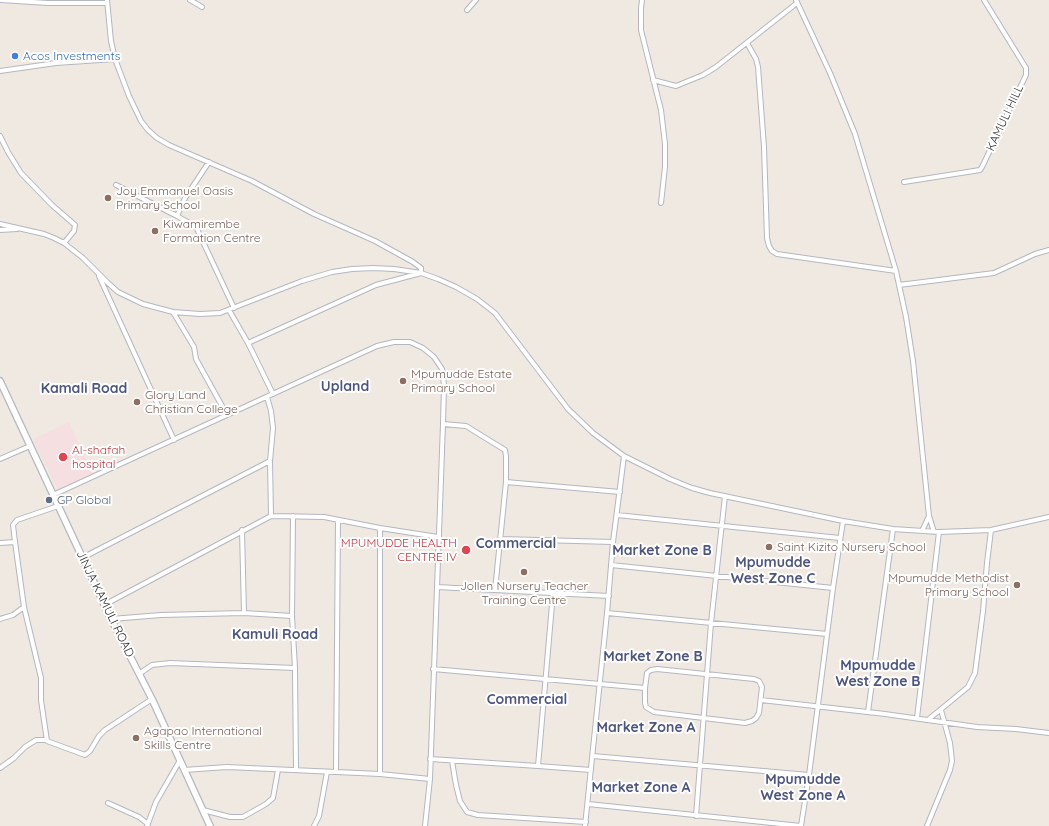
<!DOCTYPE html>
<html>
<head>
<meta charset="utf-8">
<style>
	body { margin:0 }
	canvas { display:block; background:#efe9e1 }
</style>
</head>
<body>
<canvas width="1049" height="826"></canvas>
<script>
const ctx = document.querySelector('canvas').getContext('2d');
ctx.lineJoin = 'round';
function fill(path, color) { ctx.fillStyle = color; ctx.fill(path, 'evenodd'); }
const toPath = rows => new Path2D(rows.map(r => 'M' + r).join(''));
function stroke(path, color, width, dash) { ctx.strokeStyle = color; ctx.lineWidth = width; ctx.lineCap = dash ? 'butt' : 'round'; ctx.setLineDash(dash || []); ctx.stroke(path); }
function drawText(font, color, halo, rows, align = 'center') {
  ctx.font = font + ' Quicksand,sans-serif'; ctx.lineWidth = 4; ctx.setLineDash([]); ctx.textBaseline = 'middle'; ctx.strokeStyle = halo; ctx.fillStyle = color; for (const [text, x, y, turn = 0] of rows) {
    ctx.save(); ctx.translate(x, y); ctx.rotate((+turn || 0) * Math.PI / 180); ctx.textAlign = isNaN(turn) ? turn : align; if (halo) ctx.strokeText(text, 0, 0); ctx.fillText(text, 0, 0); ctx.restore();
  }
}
fill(toPath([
	[69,422,93,474,58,491,33,439]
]), '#f5dfe0');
const street = toPath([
	[1,0,48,3,107,3],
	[107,0,111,41,115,59,129,96,141,121,148,130,157,138,169,145,252,181,314,214,375,241,413,262,421,268,421,273,376,285,248,343],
	[190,0,202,7],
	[642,0,641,8,641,30,661,110,665,144,665,167,661,203],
	[796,0,830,73,855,134,896,271,906,317,913,361,929,516,934,532],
	[467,10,476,0],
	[747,43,756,59,758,67,764,147,767,238,769,246,772,251,777,254,896,271],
	[0,71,56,63,115,59],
	[653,80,676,86,703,75,716,67,797,3],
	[0,136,8,152,21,173,52,205,75,225,74,231,64,243],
	[904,182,980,170,982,167,1026,75,1026,68,984,0],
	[116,185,177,216,193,225,197,229,234,308],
	[177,216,185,198,209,162],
	[0,224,44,234,54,238,64,243,83,258,108,283,118,292,143,304,173,312,200,314,220,313,302,281,332,272,352,269,373,268,394,269,421,273,438,279,456,287,477,299,495,313,568,409,593,433,624,456,670,479,692,488,710,493,843,521,893,529,939,532,991,530,1049,517],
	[0,230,17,229],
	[99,276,174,440],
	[899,285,994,273,1035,254,1049,250],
	[229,310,248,343,273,394],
	[173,312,194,347,196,359,227,415],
	[267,397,271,411,273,428,270,461,271,516],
	[443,424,466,426,505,450,506,456,506,482,495,590],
	[0,459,30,446],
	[506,482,620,492],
	[53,495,377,346,394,342,410,342,423,348,434,357,442,369,444,385,443,424,430,779,425,826],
	[617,515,840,538],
	[293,516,292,616,295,668,296,770],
	[242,530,244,613],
	[922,531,929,516],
	[501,539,613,542],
	[0,543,15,542,13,525,17,520,58,506],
	[82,558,270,461],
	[611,565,833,588],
	[437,587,609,596],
	[104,605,271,516,324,517,380,528,438,537],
	[24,607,41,678,41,700,47,741,85,755,90,751,99,736,105,730,152,699],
	[607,613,827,634],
	[0,619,13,615,24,607,15,542],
	[111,619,161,615,244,613,292,616],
	[433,669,645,688],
	[657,669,754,679,759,681,762,687,759,713,756,718,752,721,745,723,654,712,646,707,645,703,645,688,647,673,651,670,657,669],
	[139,674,152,665,170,663,295,668],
	[761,700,885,714,977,727,1016,729,1049,733],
	[868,712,893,529],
	[917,718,939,532],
	[929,719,968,687,975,673,983,611,987,563,991,530],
	[593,756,809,775],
	[430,759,538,766,591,770],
	[452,761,456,785,460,801,467,812,478,815,586,822],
	[538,766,553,593],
	[0,768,14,758,25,747,36,740,46,740],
	[184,770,227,767,380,774,430,779],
	[336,772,338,520],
	[380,774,380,528],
	[108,803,139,817,148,824],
	[588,804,801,826],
	[203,810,230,817,243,817,266,804,273,798,278,770],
	[696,816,711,623,725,496],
	[147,826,156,802,179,762],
	[314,826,319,816,327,772],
	[585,826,607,613,613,542,624,456],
	[801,826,809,775,833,588,843,521],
	[927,826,950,770,952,761,950,743,941,710]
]);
const secondary = toPath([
	[0,381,111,619,152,699,210,826]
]);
stroke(street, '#b4b7c1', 6);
stroke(secondary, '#b4b7c1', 8);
stroke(street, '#fff', 4);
stroke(secondary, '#fff', 5.5);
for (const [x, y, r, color] of [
	[15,56,4,"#3f7fe0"],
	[108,198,4,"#8d6e63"],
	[155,231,4,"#8d6e63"],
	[403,381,4,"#8d6e63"],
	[137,402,4,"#8d6e63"],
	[63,457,5,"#e0444e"],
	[49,500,4,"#5c6f8a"],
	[769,547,4,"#8d6e63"],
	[466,550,5,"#e0444e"],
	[524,572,4,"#8d6e63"],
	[1017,585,4,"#8d6e63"],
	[136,738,4,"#8d6e63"]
]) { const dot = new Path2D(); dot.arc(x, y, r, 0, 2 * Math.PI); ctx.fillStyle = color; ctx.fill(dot); stroke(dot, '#fff', 1.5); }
drawText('12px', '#366cbe', '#fff', [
	["Acos Investments",23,56]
], 'left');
drawText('12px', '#2e2e2e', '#fff', [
	["KAMULI HILL",1005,118,-65],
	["JINJA KAMULI ROAD",105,604,64]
]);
drawText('12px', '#785e54', '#fff', [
	["Joy Emmanuel Oasis",116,191],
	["Primary School",116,205],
	["Kiwamirembe",163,224],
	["Formation Centre",163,238],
	["Mpumudde Estate",411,374],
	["Primary School",411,388],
	["Glory Land",145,395],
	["Christian College",145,409],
	["Saint Kizito Nursery School",777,547],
	["Mpumudde Methodist",1009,578,"right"],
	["Primary School",1009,592,"right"],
	["Jollen Nursery Teacher",524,586,"center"],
	["Training Centre",524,600,"center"],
	["Agapao International",144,731],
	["Skills Centre",144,745]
], 'left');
drawText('12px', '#be3a42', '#fff', [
	["Al-shafah",72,450],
	["hospital",72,464],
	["MPUMUDDE HEALTH",457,543,"right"],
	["CENTRE IV",457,557,"right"]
], 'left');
drawText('12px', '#4e5e75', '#fff', [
	["GP Global",57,500]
], 'left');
drawText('bold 14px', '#4d5680', '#fff', [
	["Upland",345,387],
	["Kamali Road",84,389],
	["Commercial",516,544],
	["Market Zone B",662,551],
	["Mpumudde",773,563],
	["West Zone C",773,579],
	["Kamuli Road",275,635],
	["Market Zone B",653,657],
	["Mpumudde",878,666],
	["West Zone B",878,682],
	["Commercial",527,700],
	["Market Zone A",646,728],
	["Mpumudde",803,780],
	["West Zone A",803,796],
	["Market Zone A",641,788]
]);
</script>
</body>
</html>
